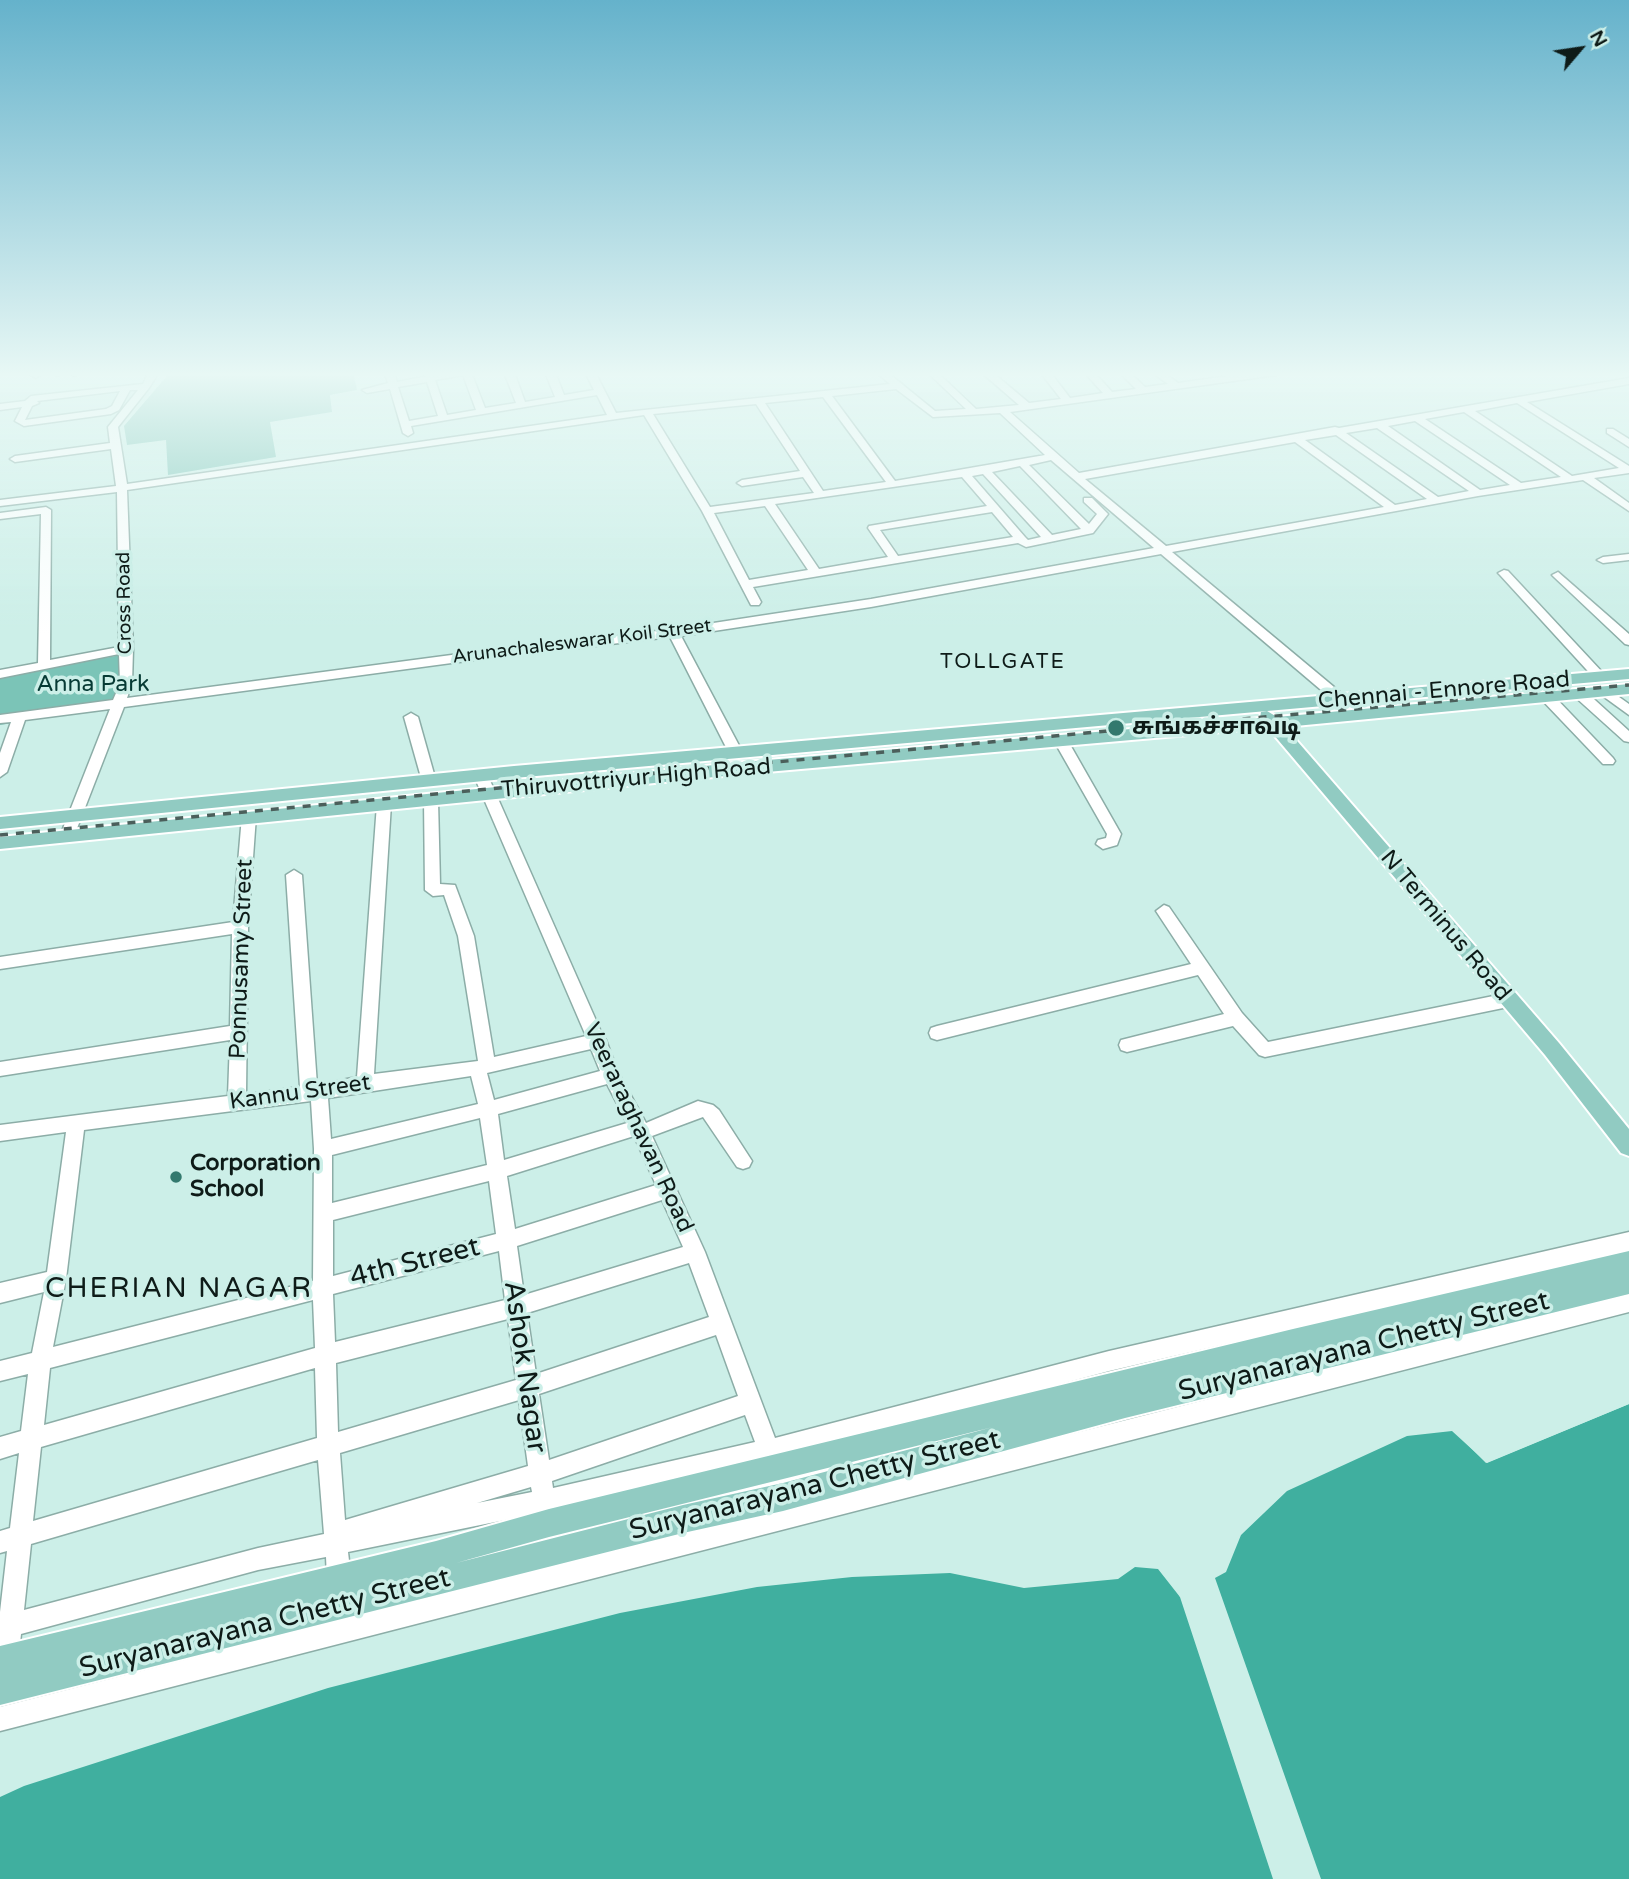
<!DOCTYPE html>
<html>
<head>
<meta charset="utf-8">
<style>
	body { margin:0 }
	#map { position:relative; width:1629px; height:1879px; overflow:hidden; background:#ccefe8; font-family:"Varela Round",sans-serif }
	canvas { display:block }
	.north { position:absolute; left:1545px; top:14px; width:70px; height:70px; -webkit-text-stroke:5px #ccefe8; paint-order:stroke; rotate:61deg; font-size:19px; font-weight:700; line-height:28px; text-align:center; color:#0e1b18 }
	.north::after { content:''; display:block; margin:auto; width:24px; height:32px; background:#0e1b18; clip-path:polygon(50% 0,100% 100%,50% 72%,0 100%) }
</style>
</head>
<body>
<div id="map">
<canvas width="1629" height="1879"></canvas>
<div class="north">N</div>
</div>
<script>
const ctx = document.querySelector('canvas').getContext('2d');
ctx.lineJoin = 'round';
function fill(path, color) { ctx.fillStyle = color; ctx.fill(path, 'evenodd'); }
const toPath = rows => new Path2D(rows.map(r => 'M' + r).join(''));
function stroke(path, color, width, dash) { ctx.strokeStyle = color; ctx.lineWidth = width; ctx.lineCap = dash ? 'butt' : 'round'; ctx.setLineDash(dash || []); ctx.stroke(path); }
function drawText(font, color, halo, rows, align = 'center') {
  ctx.font = font + ' "Varela Round","Noto Sans Tamil",sans-serif'; ctx.lineWidth = 7; ctx.setLineDash([]); ctx.textBaseline = 'middle'; ctx.strokeStyle = halo; ctx.fillStyle = color; for (const [text, x, y, turn = 0] of rows) {
    ctx.save(); ctx.translate(x, y); ctx.rotate((+turn || 0) * Math.PI / 180); ctx.textAlign = isNaN(turn) ? turn : align; if (halo) ctx.strokeText(text, 0, 0); ctx.fillText(text, 0, 0); ctx.restore();
  }
}
fill(toPath([
	[167,372,353,372,357,390,330,395,332,412,270,422,276,457,168,475,166,440,127,445,124,426,166,377],
	[121,655,122,693,106,708,0,725,0,676]
]), '#7bc4b7');
fill(toPath([
	[1629,1404,1629,1879,0,1879,0,1797,24,1786,328,1688,620,1613,757,1587,852,1577,950,1573,1024,1588,1118,1579,1135,1567,1158,1569,1180,1597,1226,1572,1241,1535,1287,1491,1407,1436,1452,1431,1487,1463]
]), '#40af9f');
fill(toPath([
	[1629,1400,1629,1404,1486,1463,1451,1428,1487,1459],
	[1214,1575,1215,1578,1321,1879,1273,1879,1177,1588,1180,1592]
]), '#ccefe8');
const minor = toPath([
	[33,372,43,372,36,378,31,375,33,372],
	[52,372,62,372,62,373,57,376,52,372],
	[81,372,75,376,70,373,71,372,81,372],
	[149,372,159,372,149,388,118,427,127,484,607,415,597,395,411,426,413,433,408,436,403,433,390,389,367,393,362,390,388,383,384,372,394,372,397,382,449,372,471,372,485,408,516,403,504,372,514,372,525,402,555,397,545,372,555,372,564,395,594,390,585,372,595,372,616,413,890,384,876,372,887,372,935,411,966,409,927,372,937,372,976,409,1019,405,981,372,992,372,1029,403,1061,399,1040,372,1050,372,1070,398,1103,393,1084,372,1094,372,1112,392,1136,389,1119,372,1129,372,1145,387,1168,384,1152,372,1163,372,1178,383,1256,372,1281,372,1276,375,1010,412,1079,473,1335,427,1339,428,1629,378,1629,384,1527,402,1629,466,1629,473,1594,478,1629,503,1629,511,1583,480,1478,496,1172,552,1364,712,1364,718,1359,719,1354,718,1161,554,871,607,681,636,743,753,736,757,729,753,670,637,459,662,124,707,74,836,67,841,60,836,110,709,25,720,7,772,0,777,0,753,11,722,0,723,0,715,113,700,120,684,119,654,0,678,0,670,38,663,41,514,0,519,0,513,46,507,51,510,50,660,119,647,117,492,0,506,0,500,116,486,111,449,15,462,10,459,15,456,110,443,108,427,138,390,130,390,119,410,111,414,24,426,15,421,22,407,0,410,0,404,25,401,31,396,143,384,149,372],
	[463,375,476,410,447,415,435,380,463,375],
	[427,382,438,416,409,421,398,387,427,382],
	[896,389,933,417,1000,413,1045,455,895,481,832,396,896,389],
	[120,391,112,406,106,409,25,420,32,406,39,403,37,401,120,391],
	[823,397,886,482,823,491,765,403,823,397],
	[1517,403,1619,468,1572,476,1475,411,1517,403],
	[756,404,800,471,742,480,737,483,742,486,803,477,814,493,710,507,653,414,756,404],
	[1464,412,1561,477,1521,483,1425,419,1464,412],
	[644,415,702,511,751,605,759,605,761,602,753,587,1018,543,1026,547,1093,533,1108,514,1092,498,1084,498,1084,502,1097,514,1089,524,1029,465,1051,460,1154,548,871,599,674,629,459,654,127,698,132,684,133,649,127,490,644,415],
	[1415,421,1510,485,1480,490,1388,426,1415,421],
	[1377,428,1469,491,1438,497,1346,433,1377,428],
	[1336,435,1427,499,1395,505,1305,440,1336,435],
	[1295,442,1384,507,1166,546,1085,479,1295,442],
	[1020,466,1081,529,1052,535,992,472,1020,466],
	[983,474,1041,537,1028,540,1025,537,972,476,983,474],
	[962,477,987,506,869,526,868,528,888,557,819,569,775,504,962,477],
	[765,506,808,570,749,580,714,513,765,506],
	[992,512,1013,537,898,556,880,530,992,512],
	[1607,429,1613,429,1629,439,1629,447,1607,433,1607,429],
	[1629,554,1629,560,1603,563,1597,560,1603,557,1629,554],
	[1504,570,1508,571,1604,674,1604,680,1596,680,1500,575,1498,573,1504,570],
	[1558,572,1629,634,1629,645,1625,644,1554,577,1552,575,1558,572],
	[1605,687,1629,704,1629,715,1600,694,1599,691,1605,687],
	[1579,689,1584,690,1629,731,1629,742,1624,741,1574,696,1573,693,1579,689],
	[1545,691,1550,692,1613,758,1615,761,1613,764,1603,764,1540,698,1540,692,1545,691],
	[411,713,418,717,436,781,434,784,424,784,422,781,404,717,411,713],
	[1061,737,1068,741,1121,834,1117,845,1103,849,1096,844,1098,840,1106,838,1107,834,1054,741,1061,737],
	[481,771,488,776,602,1034,606,1040,618,1072,646,1123,698,1101,713,1105,719,1110,752,1161,749,1167,743,1169,737,1167,703,1117,652,1136,705,1252,775,1438,1109,1351,1629,1232,1629,1250,1109,1371,782,1458,779,1465,771,1468,762,1462,544,1512,348,1552,351,1578,347,1586,339,1590,331,1586,327,1578,326,1557,258,1570,21,1634,18,1663,15,1672,6,1675,0,1673,0,1612,7,1551,0,1553,0,1531,10,1528,19,1453,0,1459,0,1437,21,1431,28,1374,0,1381,0,1361,32,1353,44,1292,0,1303,0,1283,47,1272,66,1132,0,1141,0,1125,228,1096,230,1040,0,1076,0,1062,230,1026,232,934,0,969,0,957,233,922,242,816,244,812,254,812,256,816,248,927,246,1094,300,1087,286,875,294,870,302,875,317,1085,357,1077,377,804,384,799,391,804,374,1074,478,1061,458,936,444,895,433,896,425,890,424,800,431,795,438,800,440,884,455,885,474,936,494,1057,586,1036,474,776,481,771],
	[591,1049,600,1071,494,1100,487,1073,591,1049],
	[471,1076,478,1104,331,1139,328,1098,471,1076],
	[607,1084,627,1123,504,1160,498,1114,607,1084],
	[311,1101,314,1149,313,1281,53,1347,66,1279,84,1130,311,1101],
	[480,1118,487,1165,332,1203,332,1155,480,1118],
	[634,1136,656,1185,515,1229,507,1176,634,1136],
	[489,1181,496,1234,333,1276,333,1220,489,1181],
	[662,1200,683,1247,524,1295,517,1246,662,1200],
	[499,1251,505,1300,335,1342,333,1294,499,1251],
	[689,1263,709,1317,536,1374,527,1313,689,1263],
	[313,1300,315,1348,44,1425,50,1368,313,1300],
	[508,1319,516,1380,338,1432,336,1363,508,1319],
	[716,1335,738,1396,549,1460,539,1394,716,1335],
	[315,1368,317,1438,33,1521,41,1447,315,1368],
	[519,1400,528,1466,345,1520,340,1453,519,1400],
	[745,1415,755,1442,553,1488,552,1481,745,1415],
	[318,1460,324,1534,258,1548,24,1610,31,1544,318,1460],
	[531,1487,532,1492,477,1503,531,1487],
	[1164,905,1169,907,1242,1013,1268,1042,1508,993,1514,995,1516,1000,1514,1005,1508,1007,1265,1057,1259,1055,1233,1026,1127,1052,1121,1050,1119,1045,1121,1040,1224,1014,1198,975,937,1040,931,1038,929,1033,931,1028,937,1026,1191,964,1156,911,1164,905],
	[1629,1292,1629,1312,0,1731,0,1707,1629,1292]
]);
const major = toPath([
	[1629,669,1629,679,1267,711,1277,717,1629,684,1629,694,1285,727,1559,1043,1629,1129,1629,1156,1621,1153,1545,1055,1268,728,744,774,0,849,0,837,744,762,1260,718,1261,712,1267,711,514,778,0,829,0,817,514,766,1629,669],
	[1629,1251,1629,1294,1125,1418,783,1511,683,1533,0,1705,0,1646,436,1541,549,1509,1293,1329,1629,1251],
	[993,1427,783,1483,683,1505,456,1563,549,1537,993,1427]
]);
stroke(minor, '#8cada7', 3);
stroke(major, '#fff', 4);
fill(minor, '#fff');
fill(major, '#91cbc2');
stroke(toPath([
	[0,835,1117,730,1629,685]
]), '#4b5f5b', 3.5, [8, 8]);
const sky = ctx.createLinearGradient(0, 0, 0, 635);
sky.addColorStop(0, '#65b2cb');
sky.addColorStop(0.59, '#e8f8f5');
sky.addColorStop(1, '#e8f8f500');
ctx.fillStyle = sky;
ctx.fillRect(0, 0, 1629, 635);
for (const [x, y, r, color] of [
	[1116,728,9,"#33796e"],
	[176,1177,7,"#33796e"]
]) { const dot = new Path2D(); dot.arc(x, y, r, 0, 2 * Math.PI); ctx.fillStyle = color; ctx.fill(dot); stroke(dot, '#ccefe8', 2.5); }
drawText('19px', '#0e1b18', '#ccefe8', [
	["Cross Road",125,603,-91],
	["Arunachaleswarar Koil Street",582,642,-7]
]);
ctx.letterSpacing = '2px';
drawText('21px', '#0e1b18', '#ccefe8', [
	["TOLLGATE",1003,662]
]);
ctx.letterSpacing = '0px';
drawText('23px', '#063a34', '#ccefe8', [
	["Anna Park",93,685]
]);
drawText('23px', '#0e1b18', '#ccefe8', [
	["Chennai - Ennore Road",1444,691,-5],
	["Thiruvottriyur High Road",636,779,-5],
	["N Terminus Road",1445,926,50],
	["Ponnusamy Street",242,959,-88],
	["Kannu Street",300,1093,-8],
	["Veeraraghavan Road",638,1128,65]
]);
drawText('bold 23px', '#0e1b18', '#ccefe8', [
	["சுங்கச்சாவடி",1132,728],
	["Corporation",190,1164],
	["School",190,1190]
], 'left');
drawText('28px', '#0e1b18', '#ccefe8', [
	["4th Street",415,1263,-14],
	["Suryanarayana Chetty Street",1364,1347,-14],
	["Ashok Nagar",524,1367,82],
	["Suryanarayana Chetty Street",815,1486,-14],
	["Suryanarayana Chetty Street",265,1624,-14]
]);
ctx.letterSpacing = '2px';
drawText('28px', '#0e1b18', '#ccefe8', [
	["CHERIAN NAGAR",179,1290]
]);
ctx.letterSpacing = '0px';
</script>
</body>
</html>
